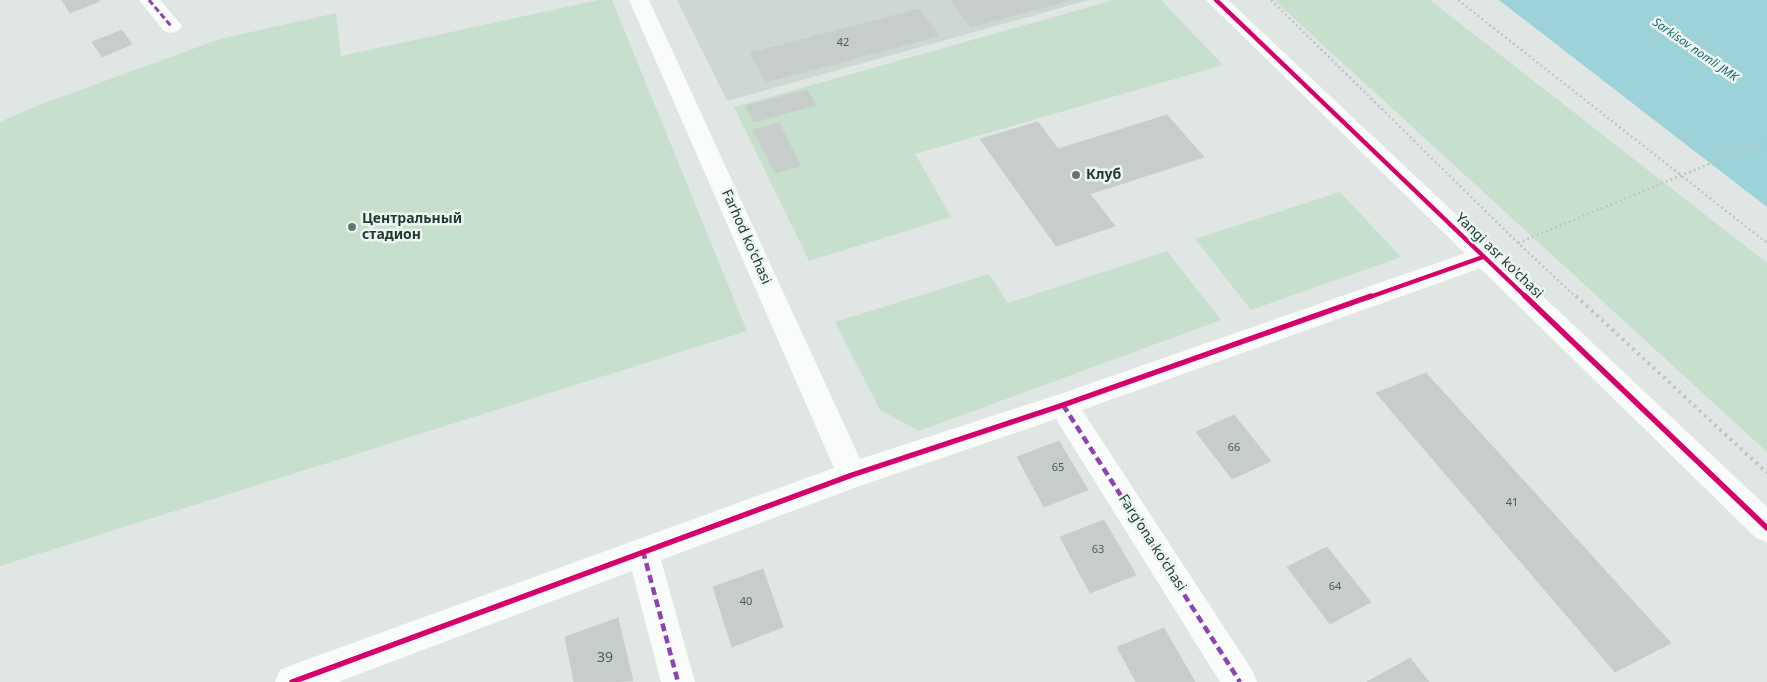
<!DOCTYPE html>
<html>
<head>
<meta charset="utf-8">
<style>
	body { margin:0 }
	canvas { display:block; background:#e0e6e3 }
</style>
</head>
<body>
<canvas width="1767" height="682"></canvas>
<script>
const ctx = document.querySelector('canvas').getContext('2d');
ctx.lineJoin = 'round';
function fill(path, color) { ctx.fillStyle = color; ctx.fill(path, 'evenodd'); }
const toPath = rows => new Path2D(rows.map(r => 'M' + r).join(''));
function stroke(path, color, width, dash) { ctx.strokeStyle = color; ctx.lineWidth = width; ctx.lineCap = dash ? 'butt' : 'round'; ctx.setLineDash(dash || []); ctx.stroke(path); }
function drawText(font, color, halo, rows, align = 'center') {
  ctx.font = font + ' "Noto Sans",sans-serif'; ctx.lineWidth = 5; ctx.setLineDash([]); ctx.textBaseline = 'middle'; ctx.strokeStyle = halo; ctx.fillStyle = color; for (const [text, x, y, turn = 0] of rows) {
    ctx.save(); ctx.translate(x, y); ctx.rotate((+turn || 0) * Math.PI / 180); ctx.textAlign = isNaN(turn) ? turn : align; if (halo) ctx.strokeText(text, 0, 0); ctx.fillText(text, 0, 0); ctx.restore();
  }
}
fill(toPath([
	[677,0,1089,0,727,101]
]), '#cdd8d3');
fill(toPath([
	[598,0,612,0,747,331,0,566,0,122,36,106,220,39,336,13,341,56],
	[1114,0,1161,0,1223,65,915,154,951,217,809,261,734,107],
	[1274,0,1430,0,1767,263,1767,452],
	[1340,192,1401,257,1251,310,1195,239],
	[1167,251,1221,320,919,431,880,410,835,322,989,274,1008,303]
]), '#c7e0ce');
fill(toPath([
	[1499,0,1767,0,1767,207,1649,116]
]), '#9dd2d8');
const building = toPath([
	[62,0,99,0,100,1,70,13,62,0],
	[1071,0,971,27,951,1,954,0,1071,0],
	[919,9,939,36,766,82,750,53,919,9],
	[122,30,132,44,102,57,92,42,122,30],
	[807,90,816,105,754,122,745,106,807,90],
	[1167,115,1204,157,1090,194,1115,226,1056,246,980,139,1038,122,1058,149,1167,115],
	[779,123,801,166,775,173,753,130,779,123],
	[1426,373,1671,643,1615,672,1376,393,1426,373],
	[1234,415,1271,461,1232,479,1196,432,1234,415],
	[1059,441,1088,490,1044,507,1017,457,1059,441],
	[1104,520,1136,575,1090,593,1060,537,1104,520],
	[1327,547,1371,602,1330,624,1287,567,1327,547],
	[763,569,783,627,732,647,713,587,763,569],
	[618,618,633,681,574,682,565,637,618,618],
	[1164,628,1195,682,1136,682,1117,647,1164,628],
	[1410,658,1429,682,1367,682,1410,658]
]);
fill(building, '#c7cdca');
stroke(building, '#c9cfcc', 1);
stroke(toPath([
	[1271,0,1518,243,1577,298],
	[1458,0,1767,243],
	[1518,243,1767,140]
]), '#bec7c4', 2.5, [2, 3]);
stroke(toPath([
	[1576,296,1767,473]
]), '#bec7c4', 4, [2.5, 4.5]);
fill(toPath([
	[139,0,160,0,182,26,178,31,171,33,164,31,139,0],
	[629,0,649,0,860,459,1063,393,1474,250,1483,247,1492,250,1496,257,1492,264,1082,410,1252,670,1257,682,1220,682,1056,419,854,488,661,560,695,682,661,682,632,571,338,682,275,682,280,670,292,665,834,468,629,0]
]), '#fafbfb');
fill(toPath([
	[1206,0,1228,0,1767,507,1767,542,1756,538,1206,0]
]), '#fafbfb');
stroke(toPath([
	[149,0,171,26]
]), '#8e44ad', 3, [6, 3]);
stroke(toPath([
	[1063,405,1240,682],
	[643,551,678,682]
]), '#8e44ad', 4.5, [8, 4.5]);
stroke(toPath([
	[1216,0,1527,298],
	[1367,298,1483,257]
]), '#d6006c', 4.5);
stroke(toPath([
	[1525,296,1767,528],
	[292,682,852,475,1063,405,1371,296]
]), '#d6006c', 5.5);
for (const [x, y, r, color] of [
	[1076,175,5,"#62766f"],
	[352,227,5,"#62766f"]
]) { const dot = new Path2D(); dot.arc(x, y, r, 0, 2 * Math.PI); ctx.fillStyle = color; ctx.fill(dot); stroke(dot, '#edf6f1', 2); }
drawText('11px', '#495f58', null, [
	["42",843,43],
	["66",1234,448],
	["65",1058,468],
	["41",1512,503],
	["63",1098,550],
	["64",1335,587],
	["40",746,602]
]);
drawText('italic 12px', '#166a77', '#edf6f1', [
	["Sarkisov nomli JMK",1695,50,35]
]);
drawText('bold 14px', '#1e3931', '#edf6f1', [
	["Клуб",1086,175],
	["Центральный",362,219],
	["стадион",362,235]
], 'left');
drawText('14px', '#1e3931', '#edf6f1', [
	["Farhod ko'chasi",746,237,66],
	["Yangi asr ko'chasi",1499,256,44],
	["Farg'ona ko'chasi",1152,543,57]
]);
drawText('14px', '#495f58', null, [
	["39",605,658]
]);
</script>
</body>
</html>
